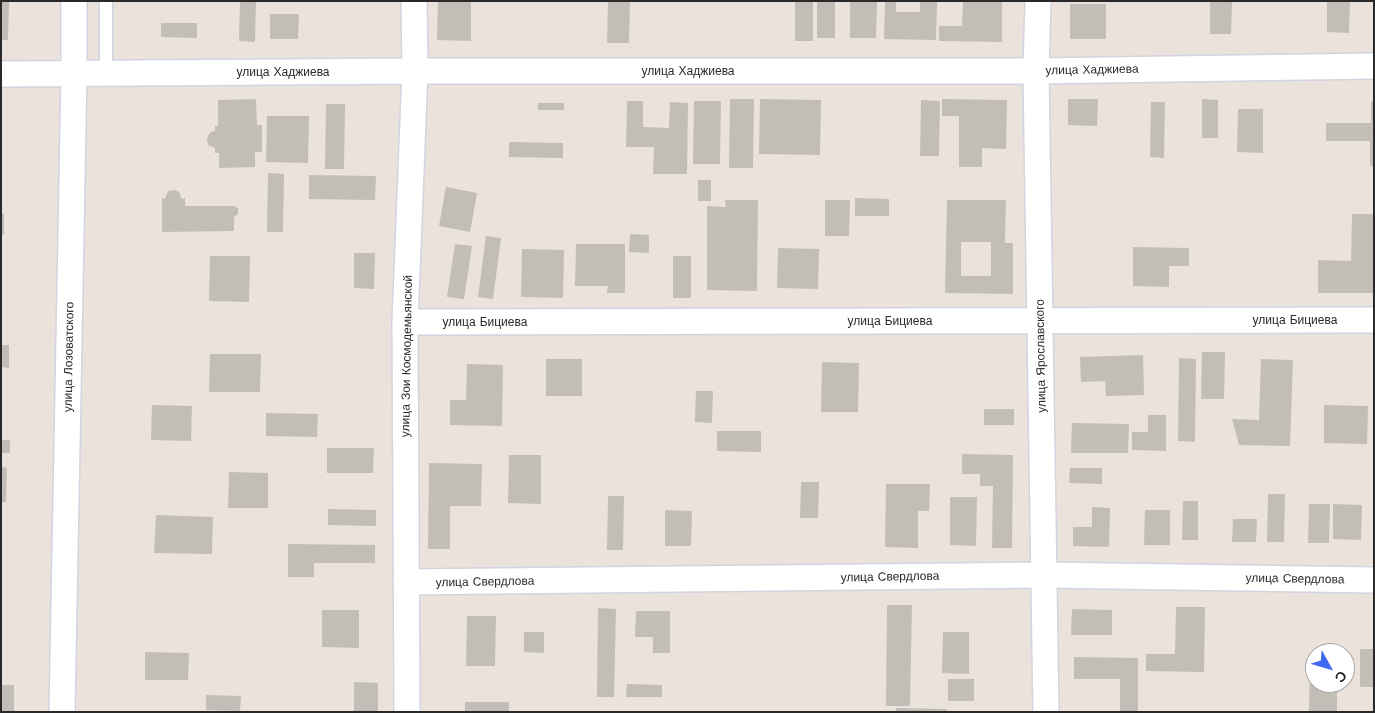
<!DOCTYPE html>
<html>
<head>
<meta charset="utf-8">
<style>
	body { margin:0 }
	#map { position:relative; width:1375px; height:713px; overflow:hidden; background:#ebe3db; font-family:"Work Sans",sans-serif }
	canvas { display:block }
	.frame { position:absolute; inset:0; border:2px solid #292929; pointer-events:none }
	.north { position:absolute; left:1305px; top:643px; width:50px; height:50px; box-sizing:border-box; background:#fff; border:1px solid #a9a9a9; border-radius:50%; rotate:129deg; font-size:14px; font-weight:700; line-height:20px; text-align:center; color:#292929 }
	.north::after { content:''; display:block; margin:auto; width:18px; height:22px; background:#4168f1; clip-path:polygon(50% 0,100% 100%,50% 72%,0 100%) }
</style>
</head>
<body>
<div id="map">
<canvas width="1375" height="713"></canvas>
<div class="frame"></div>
<div class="north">С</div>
</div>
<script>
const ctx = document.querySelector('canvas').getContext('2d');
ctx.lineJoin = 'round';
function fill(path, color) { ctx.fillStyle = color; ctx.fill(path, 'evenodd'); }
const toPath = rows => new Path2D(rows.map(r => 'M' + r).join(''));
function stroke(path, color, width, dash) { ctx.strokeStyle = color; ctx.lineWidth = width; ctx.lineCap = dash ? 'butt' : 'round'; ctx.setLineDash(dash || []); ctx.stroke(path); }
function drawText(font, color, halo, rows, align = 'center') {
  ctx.font = font + ' "Work Sans",sans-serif'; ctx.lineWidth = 4.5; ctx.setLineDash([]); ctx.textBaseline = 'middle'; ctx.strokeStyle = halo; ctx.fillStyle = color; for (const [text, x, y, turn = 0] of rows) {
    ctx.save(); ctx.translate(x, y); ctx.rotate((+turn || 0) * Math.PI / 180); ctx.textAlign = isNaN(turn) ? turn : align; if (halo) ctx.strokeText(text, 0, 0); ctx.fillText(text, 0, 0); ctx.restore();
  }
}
fill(toPath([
	[240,1,256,1,255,42,239,41],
	[438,1,471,1,471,41,437,40],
	[608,1,630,1,629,43,607,43],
	[795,1,813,1,813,41,795,41],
	[817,1,835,1,835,38,817,38],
	[850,1,877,1,876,38,850,38],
	[885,1,896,1,896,12,920,12,920,1,937,1,936,40,884,39],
	[963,1,1002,1,1002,42,939,41,939,26,962,26],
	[1210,1,1232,1,1231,34,1210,34],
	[1327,1,1350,1,1349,33,1327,32],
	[1,2,9,2,8,40,1,40],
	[1070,4,1106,4,1106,39,1070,39],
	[270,14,299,14,298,39,270,39],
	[161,23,197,23,197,38,161,37],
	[256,99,257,125,262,125,262,152,255,152,255,167,219,168,219,153,215,153,215,148,208,145,207,140,208,136,211,132,215,131,215,126,218,126,218,100],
	[730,99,754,99,753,168,729,168],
	[760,99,821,100,820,155,759,154],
	[942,99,1007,100,1006,149,982,148,982,167,959,167,959,116,942,116],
	[1068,99,1098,99,1097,126,1068,125],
	[1202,99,1218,100,1218,138,1202,138],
	[921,100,940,101,939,156,920,156],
	[627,101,643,101,643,127,669,128,670,102,688,103,687,174,653,174,654,147,626,147],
	[694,101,721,101,720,164,693,164],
	[1371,101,1374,101,1374,166,1370,166,1370,141,1326,141,1326,123,1371,123],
	[1151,102,1165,102,1164,158,1150,157],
	[538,103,564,103,564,110,538,110],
	[326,104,345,104,344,169,325,169],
	[1238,109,1263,109,1263,153,1237,152],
	[267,116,309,116,308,163,266,162],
	[509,142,563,143,563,158,509,157],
	[268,173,284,174,283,232,267,232],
	[309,175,376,176,375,200,309,199],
	[698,180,711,180,711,201,698,201],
	[446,187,477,193,470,232,439,226],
	[174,190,179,192,182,199,185,198,185,206,234,206,238,208,238,214,234,217,234,231,162,232,162,198,165,199,168,191],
	[855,198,889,199,889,216,855,216],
	[725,200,758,200,757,291,707,290,707,206,726,207],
	[825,200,850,200,849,236,825,236],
	[947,200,1006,200,1005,243,1013,243,1013,294,945,293],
	[961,242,991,242,991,276,961,276],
	[1,214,4,214,4,235,1,235],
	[1352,214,1374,214,1374,293,1318,293,1318,260,1351,261],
	[630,234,649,235,649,253,629,252],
	[486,236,501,238,493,299,478,297],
	[455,244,472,246,464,299,447,297],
	[576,244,625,244,625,293,607,293,608,286,575,286],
	[1133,247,1189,248,1189,266,1169,266,1169,287,1133,286],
	[778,248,819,249,818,289,777,288],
	[522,249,564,250,563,298,521,297],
	[354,253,375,253,374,289,354,288],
	[210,256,250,256,249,302,209,301],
	[673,256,691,256,691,298,673,298],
	[1,345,9,345,9,368,1,367],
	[1202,352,1225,352,1224,399,1201,399],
	[210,354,261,354,260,392,209,392],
	[1143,355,1144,395,1106,396,1105,381,1081,382,1080,357],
	[1179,358,1196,359,1195,442,1178,441],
	[546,359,582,359,582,396,546,396],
	[1261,359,1293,360,1290,446,1239,445,1232,419,1259,420],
	[822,362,859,363,858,412,821,412],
	[467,364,503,365,502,426,450,425,450,400,466,400],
	[696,391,713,391,712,423,695,422],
	[152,405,192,406,191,441,151,440],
	[1324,405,1368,406,1367,444,1324,443],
	[984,409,1014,409,1014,425,984,425],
	[266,413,318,414,317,437,266,436],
	[1148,415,1166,415,1166,451,1132,450,1132,432,1148,432],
	[1072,423,1129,424,1128,453,1071,453],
	[717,431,761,431,761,452,717,451],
	[1,440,10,440,10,453,1,453],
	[327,448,374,448,373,473,327,473],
	[962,454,1013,455,1012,548,992,548,993,486,980,486,980,474,962,474],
	[509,455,541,455,541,504,508,503],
	[429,463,482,464,481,506,450,506,450,549,428,549],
	[1,467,7,468,6,502,1,502],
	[1070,468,1102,468,1102,484,1069,483],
	[229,472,268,473,268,508,228,508],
	[801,482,819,482,818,518,800,518],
	[886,484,930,484,929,511,918,511,918,548,885,547],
	[1268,494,1285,494,1284,542,1267,542],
	[608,496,624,496,623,550,607,550],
	[950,497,977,497,976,546,950,545],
	[1183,501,1198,501,1198,540,1182,540],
	[1309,504,1330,504,1329,543,1308,543],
	[1333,504,1362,505,1361,540,1333,539],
	[1092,507,1110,508,1109,547,1073,546,1073,527,1092,527],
	[328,509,376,510,376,526,328,525],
	[665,510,692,511,691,546,665,546],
	[1145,510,1170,510,1170,545,1144,545],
	[156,515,213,517,212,554,154,553],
	[1233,519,1257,519,1256,542,1232,542],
	[288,544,375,545,375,563,314,563,314,577,288,577],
	[887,605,912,605,910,706,886,706],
	[1176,607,1205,607,1204,672,1146,671,1146,654,1175,654],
	[598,608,616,609,614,697,597,697],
	[1072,609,1112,610,1112,635,1071,635],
	[322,610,359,610,359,648,322,647],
	[636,611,670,611,670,653,653,653,653,637,635,637],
	[467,616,496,616,495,666,466,666],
	[524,632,544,632,544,653,524,652],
	[943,632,969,632,969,674,942,673],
	[1360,649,1374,649,1374,687,1360,687],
	[145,652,189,653,188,680,145,680],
	[1074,657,1138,658,1138,712,1120,712,1120,679,1074,679],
	[1310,663,1315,663,1315,683,1337,683,1337,712,1309,712],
	[948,679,974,679,974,701,948,701],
	[354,682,378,683,378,712,354,712],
	[627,684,662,685,662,697,626,697],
	[1,685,14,685,14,712,1,712],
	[206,695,241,696,240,711,206,710],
	[465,702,509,702,509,712,465,712],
	[896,708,947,709,947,712,896,712]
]), '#c3bdb8');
const service = toPath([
	[106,1,106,72]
]);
const minor = toPath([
	[1038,1,1036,71,1046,712],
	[1,74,415,71,1036,71,1374,66],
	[405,322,1374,320],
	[406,582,1044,575,1374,580],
	[62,712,74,74,74,1],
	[407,712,405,322,415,71,414,1]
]);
stroke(service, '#d1d4e1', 15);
stroke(minor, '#d1d4e1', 28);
stroke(service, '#fff', 12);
stroke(minor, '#fff', 25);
drawText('12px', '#292929', '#fff', [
	["улица Хаджиева",1092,70,-1],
	["улица Хаджиева",688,71],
	["улица Хаджиева",283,72],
	["улица Бициева",1295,320],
	["улица Бициева",890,321],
	["улица Бициева",485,322],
	["улица Зои Космодемьянской",407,356,-89],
	["улица Ярославского",1041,356,-91],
	["улица Лозоватского",69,357,-89],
	["улица Свердлова",890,577,-1],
	["улица Свердлова",1295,579,1],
	["улица Свердлова",485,582,-1]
]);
</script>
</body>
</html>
